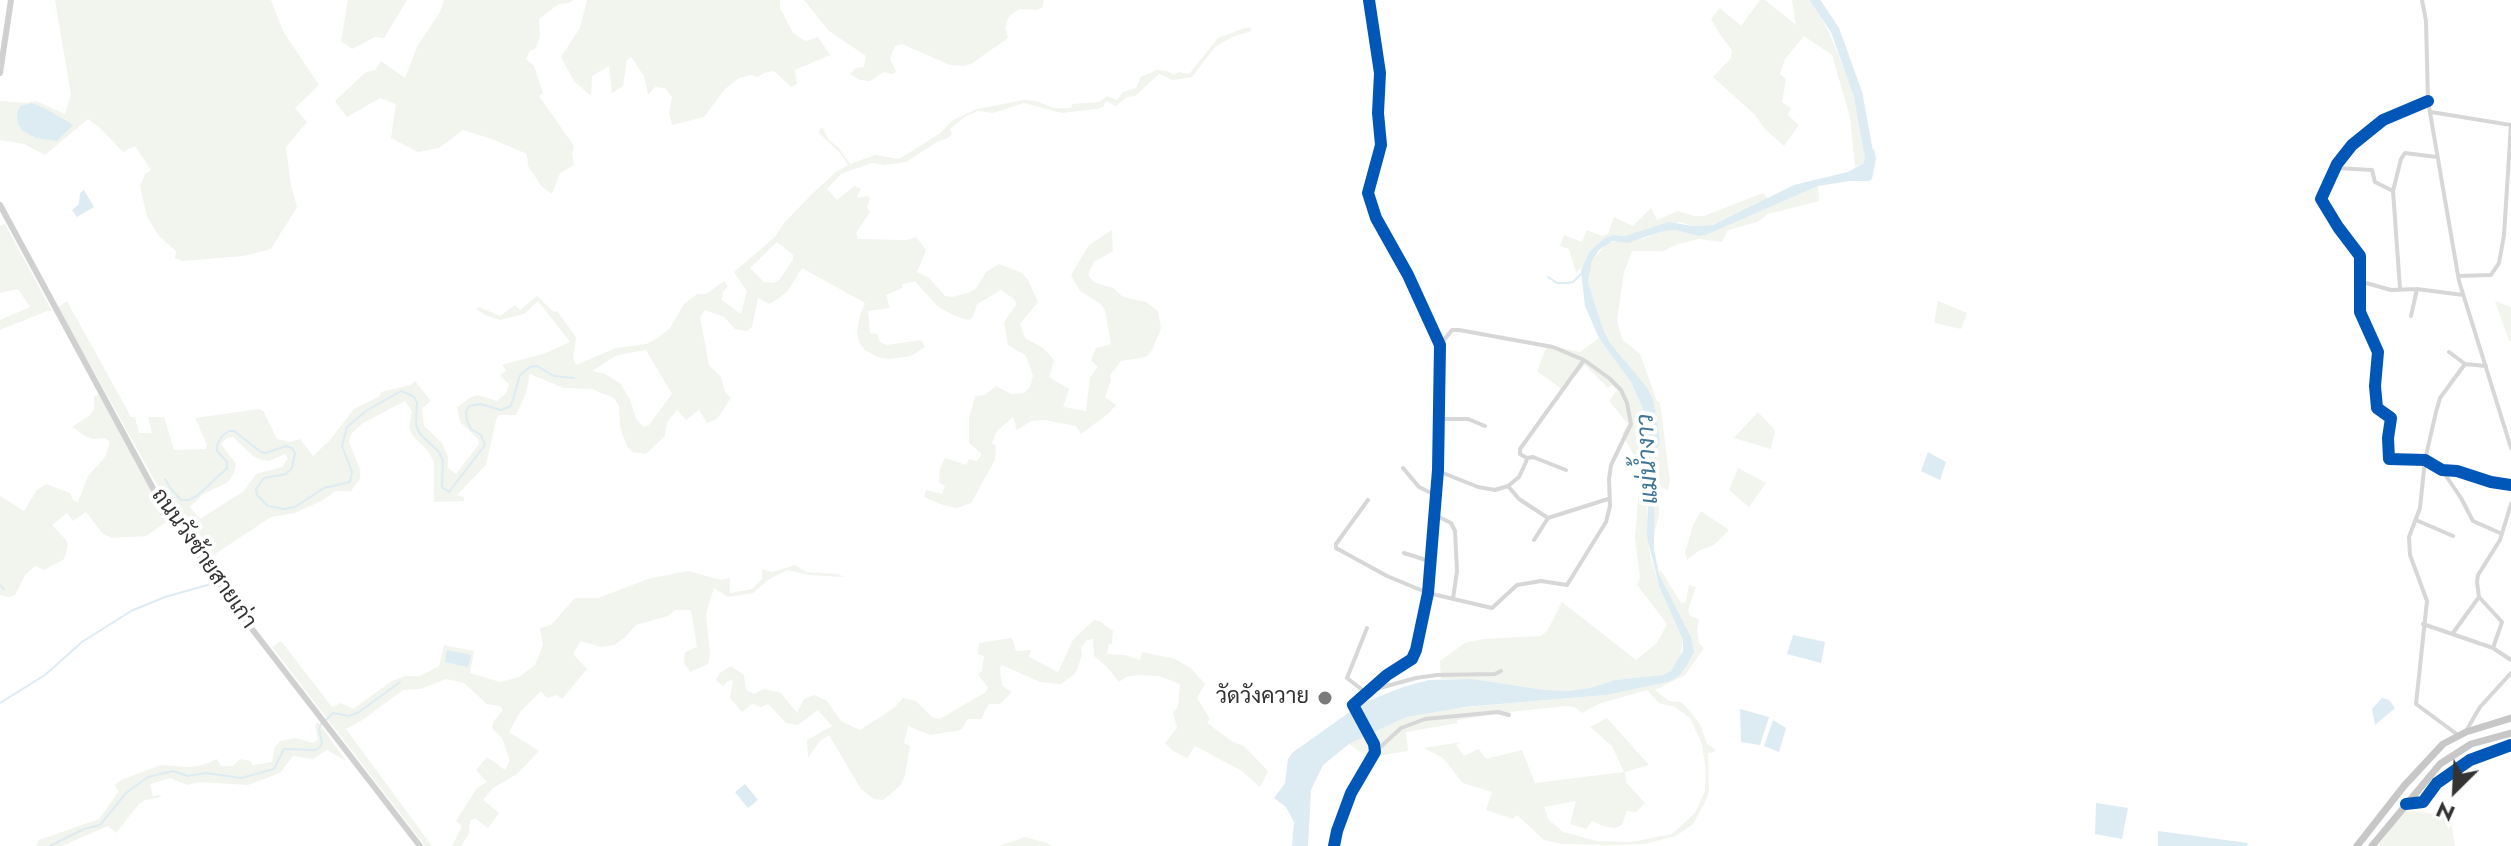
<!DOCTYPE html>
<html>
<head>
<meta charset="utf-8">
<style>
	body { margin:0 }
	#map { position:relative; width:2511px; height:846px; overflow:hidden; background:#fff; font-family:Jost,sans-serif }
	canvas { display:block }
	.north { position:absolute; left:2415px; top:750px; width:80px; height:80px; -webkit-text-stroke:6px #fff; paint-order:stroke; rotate:204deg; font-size:22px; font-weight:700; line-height:32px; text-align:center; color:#333 }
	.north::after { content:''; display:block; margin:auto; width:28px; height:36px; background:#333; clip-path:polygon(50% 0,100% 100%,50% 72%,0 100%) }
</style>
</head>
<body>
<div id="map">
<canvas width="2511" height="846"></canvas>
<div class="north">N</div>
</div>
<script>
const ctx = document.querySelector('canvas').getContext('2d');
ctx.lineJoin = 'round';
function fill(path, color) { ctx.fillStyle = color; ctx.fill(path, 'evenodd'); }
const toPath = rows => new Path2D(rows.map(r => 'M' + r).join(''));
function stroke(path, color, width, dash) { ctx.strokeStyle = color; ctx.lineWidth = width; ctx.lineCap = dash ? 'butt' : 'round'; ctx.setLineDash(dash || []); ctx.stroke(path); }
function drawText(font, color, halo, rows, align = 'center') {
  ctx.font = font + ' Jost,Sarabun,sans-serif'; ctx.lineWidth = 8; ctx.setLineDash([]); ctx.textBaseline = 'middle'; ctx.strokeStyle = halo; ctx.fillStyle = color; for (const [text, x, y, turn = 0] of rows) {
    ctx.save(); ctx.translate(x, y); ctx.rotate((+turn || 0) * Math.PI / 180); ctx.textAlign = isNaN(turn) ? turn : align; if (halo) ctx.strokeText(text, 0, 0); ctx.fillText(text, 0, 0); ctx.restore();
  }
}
fill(toPath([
	[55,0,271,0,283,31,319,85,295,108,307,122,286,147,291,186,297,207,271,249,243,256,182,261,175,258,176,251,159,236,147,217,140,186,145,174,151,170,135,146,123,152,100,128,88,119,45,155,24,144,0,140,0,101,26,103,36,101,65,114,71,95],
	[348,0,407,0,384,38,375,37,352,49,341,41],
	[444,0,573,0,569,3,559,4,539,19,540,36,536,48,530,51,526,59,534,66,543,93,539,96,574,146,572,154,574,165,560,173,552,194,541,186,528,166,527,154,492,139,463,130,439,148,418,152,391,138,396,104,380,98,347,117,335,101,366,72,375,70,381,61,405,78,418,45,440,12],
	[587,0,780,0,780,8,793,33,806,41,818,37,830,55,795,70,797,84,791,87,774,71,764,73,758,77,751,75,739,78,725,89,704,117,672,125,669,113,672,97,665,88,655,87,648,95,644,76,631,57,627,60,623,86,612,93,609,66,592,76,591,96,574,81,561,57,580,28],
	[804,0,1044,0,1042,8,1036,10,1020,9,1014,12,1008,18,1005,27,1008,38,971,64,964,66,950,65,902,44,895,46,892,53,890,59,896,71,893,74,884,72,870,81,860,80,850,74,856,68,864,67,866,56,829,31],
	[1760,0,1765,0,1796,25,1792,0,1811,0,1827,28,1853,89,1867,155,1864,163,1855,167,1850,117,1832,55,1804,36,1785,59,1780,74,1786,79,1782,102,1791,108,1788,115,1799,125,1784,146,1765,129,1754,114,1713,77,1731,58,1732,50,1721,36,1711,19,1720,8,1741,26],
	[1245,28,1251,28,1251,31,1232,37,1215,47,1192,77,1173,80,1159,74,1135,96,1127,97,1116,106,1106,101,1103,107,1096,109,1062,113,1024,103,993,113,978,111,966,116,950,129,952,134,948,138,937,142,906,162,884,165,872,163,854,169,841,174,827,189,837,200,854,186,861,189,857,196,858,198,868,196,870,199,867,208,870,212,856,233,858,239,907,240,916,237,926,250,917,272,928,277,945,296,952,297,968,293,976,289,986,272,999,264,1022,273,1028,280,1038,302,1020,324,1025,338,1043,348,1054,360,1049,377,1069,389,1063,407,1086,411,1090,377,1098,367,1091,360,1096,348,1111,344,1105,310,1101,304,1080,291,1071,275,1089,245,1112,230,1113,251,1094,262,1088,274,1090,278,1096,283,1113,288,1123,297,1146,302,1158,311,1161,329,1152,350,1146,357,1121,361,1110,375,1111,380,1105,397,1116,405,1109,413,1081,434,1076,426,1044,420,1031,421,1017,430,1013,417,997,431,992,443,996,446,995,460,971,503,957,508,943,505,924,497,926,490,942,494,945,486,939,482,940,468,945,458,966,465,969,459,977,461,981,456,981,453,969,443,969,418,975,396,985,395,996,386,1011,394,1024,393,1030,387,1033,376,1026,356,1008,345,1004,322,1016,305,1015,300,1001,290,977,304,973,317,969,320,955,316,937,306,915,281,902,284,902,288,886,295,890,308,868,311,870,333,877,334,880,342,887,345,921,340,925,347,911,356,890,359,877,357,865,350,859,342,857,332,860,315,865,303,802,268,787,292,770,304,758,298,752,327,747,331,735,329,724,317,705,310,700,317,709,365,721,377,725,392,731,398,717,419,707,423,699,410,686,420,677,410,667,422,665,436,646,454,632,452,627,446,620,427,619,406,614,398,592,389,564,388,530,374,526,393,516,415,499,415,496,420,486,465,457,495,464,497,464,501,434,502,434,462,428,451,412,435,409,428,412,411,405,401,363,423,352,433,349,442,360,469,360,479,351,491,336,491,323,500,295,513,271,517,206,560,179,524,58,307,67,301,131,417,135,417,139,433,152,433,148,417,164,417,174,450,206,449,207,445,195,418,259,409,263,411,277,439,290,442,300,439,313,456,329,441,354,409,380,396,381,392,411,385,415,381,431,401,422,408,424,426,442,443,448,457,448,468,456,474,479,444,478,439,460,422,457,407,471,397,478,395,497,401,506,393,509,384,500,376,506,370,502,365,546,353,570,342,538,301,524,314,500,320,485,315,476,309,479,307,500,316,515,305,520,310,537,296,554,312,557,311,576,337,573,358,576,365,616,348,646,344,658,338,670,328,684,304,697,294,706,294,724,281,728,286,723,292,722,300,741,314,747,291,734,272,775,237,784,223,812,194,836,172,848,165,840,153,818,132,822,127,829,140,839,148,850,164,875,155,899,159,939,134,953,120,977,109,1024,100,1036,101,1054,108,1071,108,1072,104,1099,102,1107,96,1117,100,1123,92,1136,88,1141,77,1157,70,1167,71,1174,75,1179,72,1189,74,1218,38],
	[777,242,793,255,793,259,780,279,774,283,764,282,750,268],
	[646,350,672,394,649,425,644,427,636,419,630,400,621,384,605,374,592,371,617,355],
	[233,437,253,456,262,460,269,461,285,454,288,458,282,467,256,474,244,491,200,519,190,507,202,495,228,482,234,473,236,464,221,444,227,438],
	[1818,186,1819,201,1768,214,1757,222,1728,230,1722,242,1699,239,1678,244,1663,251,1632,251,1624,272,1617,320,1622,339,1640,354,1657,401,1660,402,1670,481,1668,490,1659,487,1659,516,1653,538,1655,462,1660,439,1656,414,1646,386,1610,343,1603,329,1588,282,1592,261,1608,242,1643,239,1660,232,1675,230,1698,236,1706,235],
	[1763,193,1768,199,1713,225,1693,226,1680,222,1625,236,1614,235,1590,251,1587,262,1576,273,1569,249,1560,246,1564,235,1582,242,1587,230,1602,236,1608,234,1614,217,1633,226,1651,208,1657,220,1678,211,1694,216,1704,216],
	[5,224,52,311,47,311,0,330,0,320,30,307,18,289,0,293,0,226],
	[1938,301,1967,313,1961,329,1934,323],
	[2495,301,2511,307,2511,341,2509,341],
	[1599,338,1631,382,1646,416,1649,465,1646,496,1650,555,1659,586,1683,640,1680,659,1671,671,1663,675,1615,680,1590,688,1567,691,1545,690,1472,679,1441,679,1440,661,1465,643,1484,639,1541,636,1547,631,1562,602,1636,660,1657,643,1667,624,1637,585,1640,578,1635,538,1641,468,1622,434,1628,424,1609,401,1617,390,1612,385,1608,388,1585,365,1563,390,1537,371,1547,345,1580,352],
	[99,394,169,520,146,536,111,538,102,533,86,512,73,521,67,513,52,525,66,540,68,546,64,559,44,570,35,566,25,575,15,595,9,597,0,595,0,496,24,511,37,490,46,484,70,493,73,500,78,502,88,476,105,457,110,442,105,438,93,439,85,436,72,427,90,415,94,409,94,397],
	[1758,412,1775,430,1771,449,1734,438],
	[1738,468,1766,483,1749,507,1729,490],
	[1701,511,1729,530,1714,545,1700,550,1687,560,1685,553,1693,525],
	[795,565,807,572,838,574,844,577,808,575,787,570,768,580,753,593,728,597,714,588,706,613,710,655,708,664,690,672,684,663,685,652,697,647,691,610,675,610,668,616,636,625,625,637,614,645,601,647,581,641,573,654,587,669,562,699,557,695,547,698,541,691,520,712,509,732,539,751,517,774,493,788,483,800,499,813,488,828,475,818,470,821,469,834,461,846,452,846,462,826,456,821,477,788,487,782,476,770,487,757,505,770,510,761,502,738,492,728,493,722,503,710,500,706,487,704,464,683,446,679,420,689,403,690,364,719,346,729,432,846,425,846,272,647,281,641,332,707,341,703,353,709,392,681,405,676,420,676,439,666,444,645,474,651,470,673,500,682,519,677,535,665,543,645,540,628,551,625,575,598,598,598,648,579,688,571,721,580,730,578,730,593,752,589,762,579,762,569,772,572],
	[1660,569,1681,603,1686,602,1689,585,1696,587,1688,610,1690,616,1699,619,1697,631,1699,643,1704,648,1685,675,1655,690,1669,701,1681,702,1690,711,1700,724,1707,744,1715,749,1715,752,1708,753,1709,792,1704,804,1693,824,1676,836,1644,844,1615,845,1563,844,1544,840,1517,815,1513,819,1486,810,1492,792,1463,783,1443,758,1424,748,1461,742,1456,745,1464,756,1479,749,1486,759,1522,750,1535,783,1624,772,1612,746,1590,727,1607,718,1649,765,1625,772,1626,782,1645,803,1636,812,1627,811,1622,825,1615,828,1603,826,1592,821,1586,829,1570,824,1576,801,1544,807,1548,819,1563,832,1597,841,1631,842,1672,834,1695,813,1705,791,1706,771,1702,744,1690,718,1675,707,1659,703,1647,690,1598,704,1582,713,1575,707,1565,706,1510,712,1508,717,1497,714,1457,720,1458,723,1406,732,1408,751,1377,756,1373,761,1349,744,1406,717,1433,710,1606,695,1668,682,1678,677,1686,667,1691,637,1659,574],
	[1094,620,1101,622,1113,631,1112,644,1109,644,1107,654,1125,655,1140,660,1142,652,1175,659,1191,668,1205,684,1197,698,1210,719,1207,723,1233,742,1244,746,1268,771,1260,787,1242,771,1195,746,1187,758,1172,750,1165,743,1177,728,1173,712,1178,707,1180,684,1159,676,1140,675,1126,677,1119,682,1106,666,1094,656,1093,639,1087,640,1081,647,1082,656,1075,674,1061,684,1040,682,1002,665,1000,668,1002,686,1012,692,1000,704,989,704,981,719,968,719,961,730,930,735,908,726,904,743,910,746,905,775,901,785,883,800,874,799,861,789,829,735,820,741,808,758,807,740,832,726,818,710,798,725,786,723,768,704,761,707,752,704,742,712,730,698,733,680,728,681,723,686,716,680,720,673,731,666,744,675,746,690,754,694,764,689,781,693,797,713,804,699,814,695,827,701,841,721,860,730,894,708,903,698,916,701,932,717,940,719,986,692,988,688,978,674,982,671,984,656,978,654,979,643,1012,638,1016,651,1031,650,1029,657,1058,672,1073,640],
	[318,722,346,761,327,750,313,759,293,756,280,773,248,785,200,782,187,785,170,778,150,784,153,796,160,795,161,797,145,800,139,804,116,833,108,826,62,846,36,846,39,840,99,819,119,791,114,785,121,780,161,765,189,767,203,765,217,759,221,766,233,766,240,759,250,761,253,765,272,762,275,747,280,741,297,738,312,743,318,740,315,726],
	[2404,810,2450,816,2455,846,2378,846],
	[1025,837,1047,843,1052,846,999,846]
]), '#f1f5ed');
fill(toPath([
	[32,103,48,110,73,125,57,141,36,138,23,131,18,124,17,113,20,106],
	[1874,149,1876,158,1872,179,1869,181,1850,181,1818,186,1706,235,1698,236,1675,230,1660,232,1628,243,1612,241,1599,250,1592,261,1588,282,1603,329,1610,343,1646,386,1653,399,1660,439,1655,462,1654,549,1659,574,1691,637,1694,652,1686,667,1678,677,1668,682,1606,695,1464,707,1406,717,1349,744,1323,765,1311,790,1308,846,1292,846,1294,822,1286,807,1274,798,1285,783,1288,759,1292,753,1351,711,1368,701,1403,687,1429,680,1472,679,1545,690,1567,691,1590,688,1615,680,1663,675,1671,671,1683,651,1683,640,1659,586,1647,536,1649,465,1646,416,1631,382,1599,338,1585,306,1581,270,1590,251,1605,238,1614,235,1625,236,1669,222,1693,226,1713,225,1794,185,1848,172,1864,163,1866,151],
	[84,190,94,207,77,217,72,210,79,204,80,193],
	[1928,452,1946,462,1940,480,1921,471],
	[1793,635,1825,642,1821,663,1787,654],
	[447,650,471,655,468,667,445,662],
	[2382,698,2389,700,2395,708,2375,725,2372,709],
	[1740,709,1769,717,1760,745,1741,742],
	[1773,720,1786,728,1779,752,1764,746],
	[745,784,758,800,748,808,735,792],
	[2096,803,2128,808,2122,839,2095,834],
	[2158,831,2248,843,2247,846,2158,846]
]), '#ddebf3');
stroke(toPath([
	[1548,277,1557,283,1567,283,1573,282,1582,273],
	[165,479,171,489,181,500,188,500,197,496,227,468,227,462,217,451,217,445,222,436,229,431,234,431,261,452,266,453,286,446,292,448,295,453,292,468,286,474,264,478,256,489,257,495,268,506,284,509,295,507,324,488,350,482,352,472,342,446,347,427,366,411,401,391,413,396,417,402,416,425,420,434,439,452,443,461,442,487,449,492,485,445,481,435,471,429,467,421,466,412,469,406,480,404,501,410,511,406,520,375,530,367,537,366,554,376,574,378],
	[0,585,4,589],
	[0,703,45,675,82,642,131,611,165,597,211,584],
	[326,720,333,713,349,716,359,712,400,682],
	[50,846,84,829,100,825,126,793,148,777,173,771,188,776,206,773,241,778,274,769,284,749,315,750,320,747,322,743,319,729,321,724]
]), '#ddebf3', 2);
stroke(toPath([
	[1815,0,1835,30,1858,94,1870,160]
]), '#ddebf3', 9);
stroke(toPath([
	[2422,0,2426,21,2428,101,2459,281,2511,448],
	[2428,101,2383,120,2352,145,2337,164,2321,199,2338,227,2360,256,2360,312,2378,352,2375,386,2377,408,2391,418,2388,438,2389,459,2425,460,2442,470,2457,471,2491,482,2511,485],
	[2431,112,2511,125],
	[2337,168,2372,170,2375,182,2393,191,2401,159,2405,153,2437,157],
	[2393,191,2400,288],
	[2458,276,2491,275,2499,263,2504,235,2511,125],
	[2359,281,2391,290,2417,289,2463,295],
	[2411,316,2417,289],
	[2449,352,2465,364,2486,366],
	[1440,419,1468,419,1485,426],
	[1527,458,1533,457,1566,470],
	[1403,468,1419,487,1437,496],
	[2442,470,2461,498,2473,521,2500,533],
	[1438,471,1478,487,1495,490,1508,486],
	[1368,500,1336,544,1336,548,1387,576,1428,593,1492,608,1517,585,1541,581,1567,585,1606,522,1610,506,1609,479,1611,465,1631,424,1627,403,1621,390,1609,378,1584,360,1553,347,1459,330,1452,330,1440,345],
	[1437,516,1451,523,1455,531,1457,571,1453,599],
	[1548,518,1519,499,1508,486,1519,477,1526,462,1527,458,1520,454,1520,449,1584,360],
	[2416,520,2453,536],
	[1534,540,1548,518,1608,499],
	[1404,553,1432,562],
	[2423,624,2493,648,2511,660],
	[1367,628,1347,678,1365,692,1416,678,1437,675,1495,674,1501,671],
	[2453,633,2479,597],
	[2493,648,2502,622,2479,597,2477,582,2478,575,2500,540,2511,504],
	[2466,731,2480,707,2511,673],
	[2458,735,2416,704,2427,601,2410,555,2409,537,2420,508,2425,460,2436,412,2440,398,2465,364],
	[1375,752,1401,728,1425,719,1498,712,1509,715],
	[2406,804,2423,802,2437,783,2470,760,2511,745],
	[1334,846,1337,831,1351,793,1375,752,1374,744,1353,705,1387,675,1412,659,1416,650,1428,593,1438,470,1440,345,1408,275,1376,218,1368,193,1381,145,1378,113,1380,73,1369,0]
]), '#d7d7d7', 4);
stroke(toPath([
	[0,73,11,0],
	[0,205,162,505,252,629,420,846]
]), '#d0d0d0', 6);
stroke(toPath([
	[2357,846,2404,786,2443,744,2466,732,2511,718],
	[2372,846,2440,764,2471,744,2511,733]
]), '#c7c7c7', 7);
stroke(toPath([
	[2428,101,2383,120,2352,145,2337,164,2321,199,2338,227,2360,256,2360,312,2378,352,2375,386,2377,408,2391,418,2388,438,2389,459,2425,460,2442,470,2457,471,2491,482,2511,485],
	[2406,804,2423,802,2437,783,2470,760,2511,745],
	[1334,846,1337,831,1351,793,1375,752,1374,744,1353,705,1387,675,1412,659,1416,650,1428,593,1438,470,1440,345,1408,275,1376,218,1368,193,1381,145,1378,113,1380,73,1369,0]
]), '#0057b8', 12);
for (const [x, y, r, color] of [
	[1325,698,8,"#7a7a7a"]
]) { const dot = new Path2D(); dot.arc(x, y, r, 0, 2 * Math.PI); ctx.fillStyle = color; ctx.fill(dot); stroke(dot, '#fff', 3); }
drawText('22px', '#333', '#fff', [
	["ถนนวังซ้ายสายเก่า",203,559,55]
]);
drawText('22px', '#333', '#fff', [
	["วัดวังควาย",1309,698]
], 'right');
drawText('italic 24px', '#3f7597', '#fff', [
	["แม่น้ำงาว",1649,459,-93]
]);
</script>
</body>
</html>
